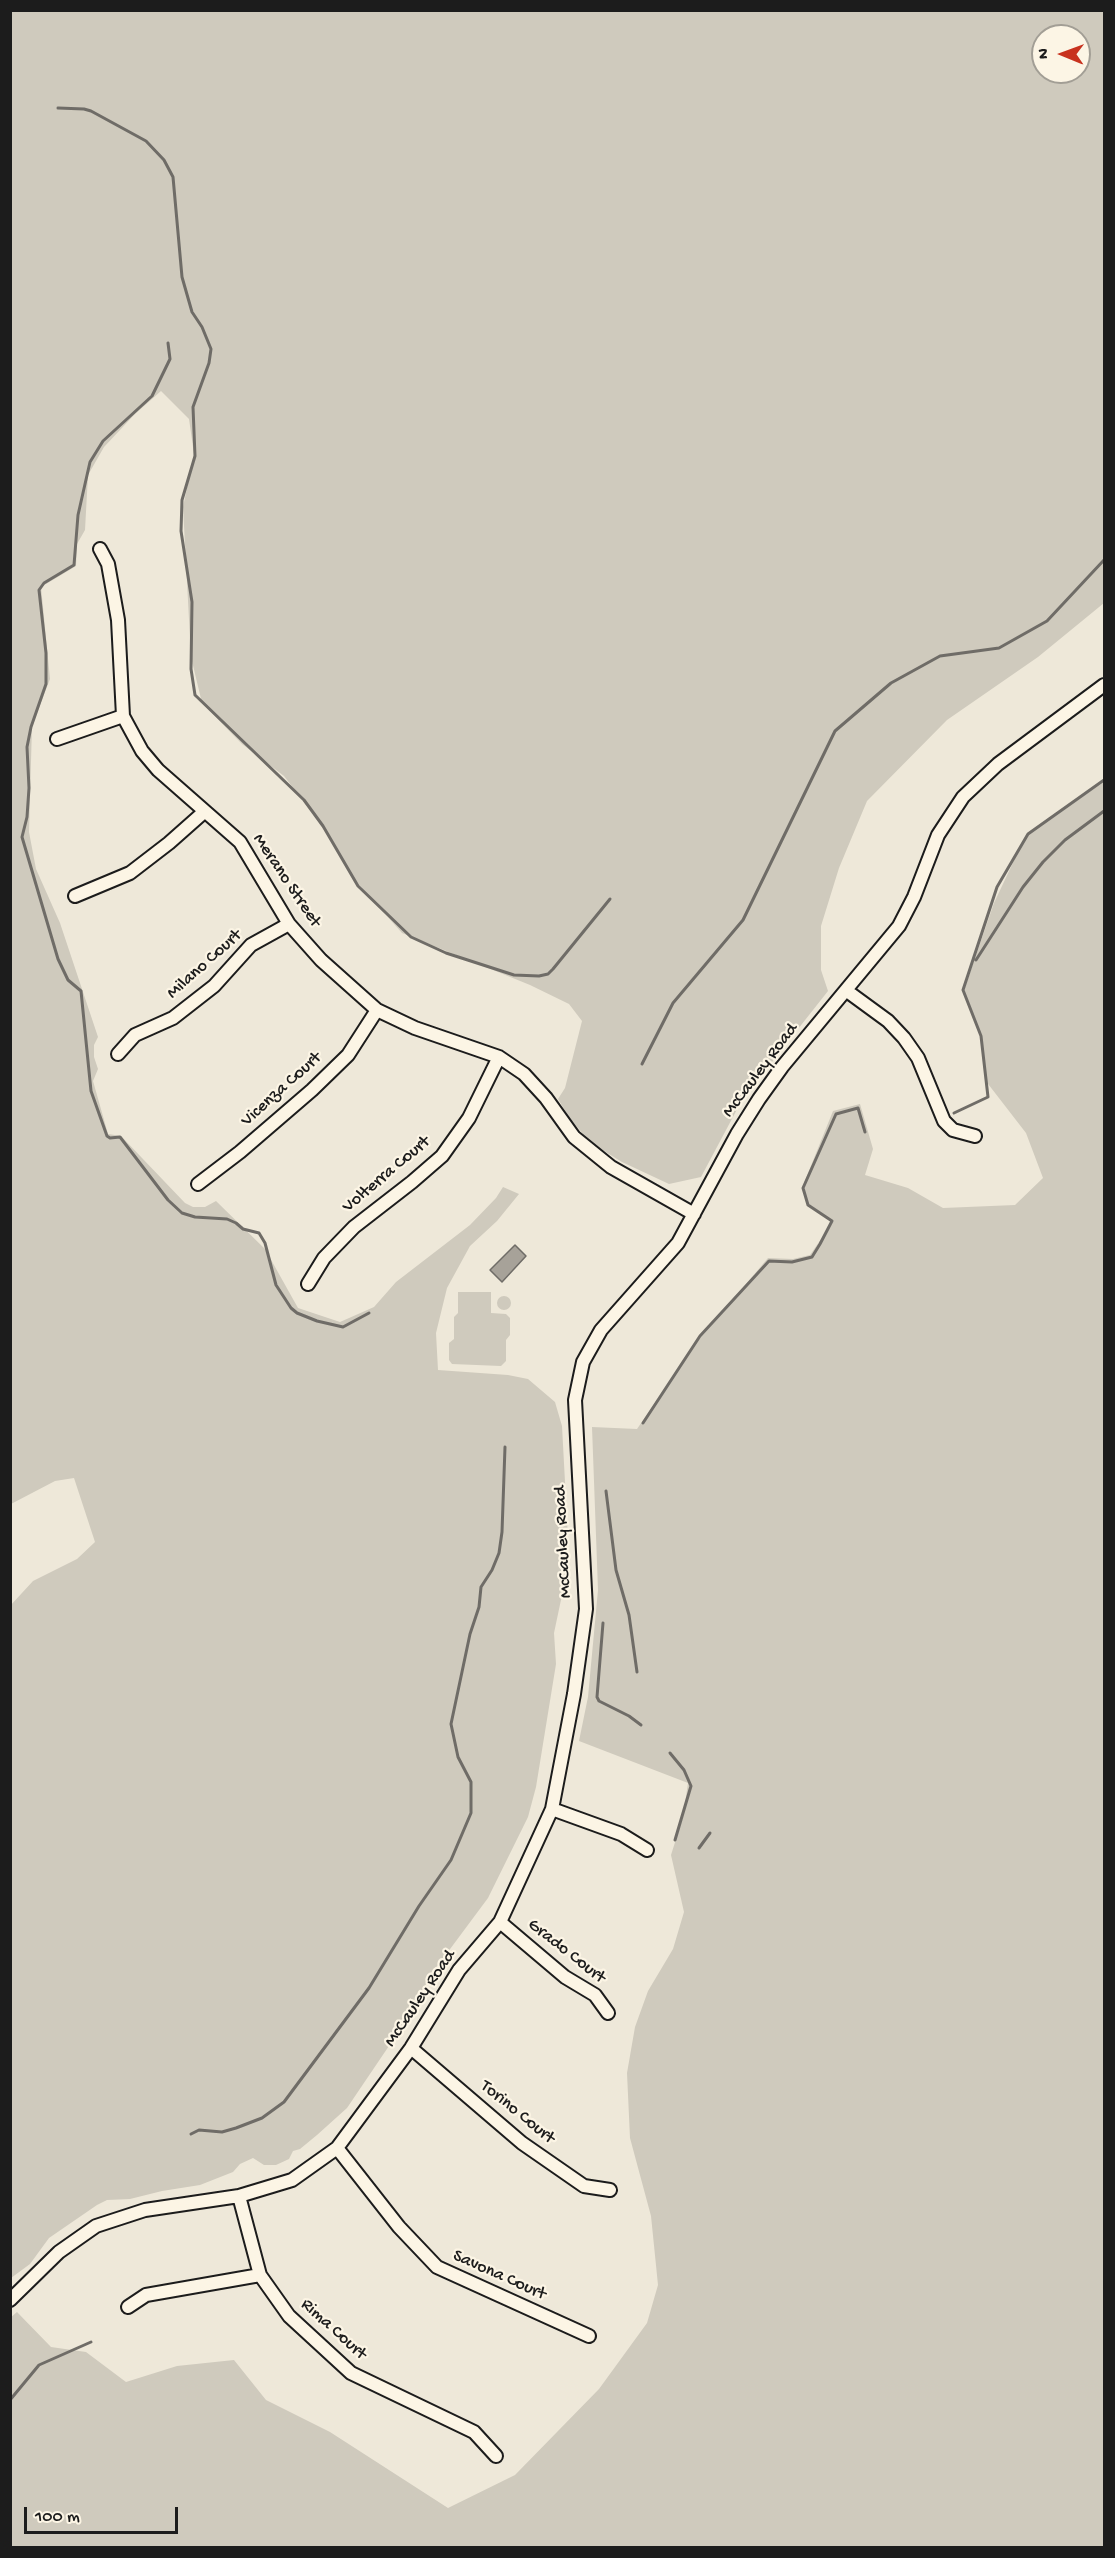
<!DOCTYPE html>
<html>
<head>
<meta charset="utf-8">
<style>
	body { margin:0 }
	#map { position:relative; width:1115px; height:2558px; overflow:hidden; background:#eee8d9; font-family:"Gochi Hand",sans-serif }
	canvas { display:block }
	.frame { position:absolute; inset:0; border:12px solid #1c1c1c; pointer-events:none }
	.north { position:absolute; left:1031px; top:24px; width:60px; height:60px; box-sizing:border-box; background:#fcf5e5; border:2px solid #a29e95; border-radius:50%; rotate:271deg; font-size:16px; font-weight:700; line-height:24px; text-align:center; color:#1c1c1c }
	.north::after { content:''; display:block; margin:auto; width:21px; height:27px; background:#c8321e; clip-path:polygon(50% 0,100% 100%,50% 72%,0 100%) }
	.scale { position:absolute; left:24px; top:2507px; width:154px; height:27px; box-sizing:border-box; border:3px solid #1c1c1c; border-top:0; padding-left:8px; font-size:18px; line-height:21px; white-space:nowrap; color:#1c1c1c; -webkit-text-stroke:4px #fcf5e5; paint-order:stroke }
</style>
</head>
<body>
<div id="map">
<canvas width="1115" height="2558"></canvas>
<div class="frame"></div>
<div class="north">N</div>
<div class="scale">100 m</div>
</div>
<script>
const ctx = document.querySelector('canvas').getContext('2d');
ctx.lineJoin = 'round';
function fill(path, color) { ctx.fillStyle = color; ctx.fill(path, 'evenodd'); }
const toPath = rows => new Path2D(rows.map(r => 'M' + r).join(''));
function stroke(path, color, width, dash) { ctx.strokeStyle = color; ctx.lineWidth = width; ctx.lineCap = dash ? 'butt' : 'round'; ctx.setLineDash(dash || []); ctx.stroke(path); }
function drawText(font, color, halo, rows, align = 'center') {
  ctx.font = font + ' "Gochi Hand",sans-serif'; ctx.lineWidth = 4.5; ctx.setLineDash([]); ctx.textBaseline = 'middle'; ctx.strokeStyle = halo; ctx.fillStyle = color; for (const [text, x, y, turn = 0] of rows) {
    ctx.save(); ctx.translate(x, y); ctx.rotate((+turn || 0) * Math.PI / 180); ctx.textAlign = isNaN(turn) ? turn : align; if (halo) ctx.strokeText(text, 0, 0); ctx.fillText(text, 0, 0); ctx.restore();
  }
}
fill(toPath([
	[11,11,1104,11,1104,603,1038,657,947,720,867,801,839,868,821,926,821,970,828,991,742,1100,701,1177,669,1184,622,1162,591,1143,570,1119,558,1099,565,1088,582,1021,569,1004,530,985,402,933,355,880,321,824,284,776,242,744,202,703,191,657,183,507,194,454,189,419,161,391,135,414,104,447,88,475,85,530,77,544,76,566,41,587,50,679,32,726,29,832,36,869,60,923,98,1037,94,1045,94,1057,98,1069,93,1081,108,1134,121,1136,185,1203,193,1207,205,1207,216,1201,265,1249,298,1308,340,1322,374,1307,396,1282,470,1225,496,1198,503,1187,519,1194,497,1221,470,1246,447,1288,436,1333,438,1370,508,1375,528,1379,555,1402,562,1426,568,1538,566,1576,554,1633,556,1664,536,1787,528,1817,488,1898,433,1972,395,2037,347,2108,317,2135,300,2149,293,2151,289,2159,276,2165,264,2165,253,2158,240,2164,233,2172,200,2185,162,2191,130,2199,107,2200,97,2205,49,2238,30,2264,11,2278,10,1606,33,1581,77,1559,95,1542,74,1478,55,1481,11,1504],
	[1043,36,1079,36,1079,72,1043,72],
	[1104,782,1104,2547,11,2547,10,2318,17,2312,51,2347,86,2352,126,2382,177,2366,234,2360,266,2400,330,2432,448,2508,515,2475,599,2389,647,2323,658,2285,651,2216,630,2138,627,2073,635,2027,648,1991,673,1949,684,1912,671,1855,683,1817,688,1783,579,1741,588,1697,598,1590,592,1427,637,1429,696,1343,768,1258,793,1259,810,1255,833,1222,806,1202,804,1183,833,1111,860,1104,873,1149,865,1175,908,1188,943,1208,1015,1205,1043,1178,1026,1133,985,1080,980,1032,964,990,994,903,1026,835],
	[458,1292,491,1292,491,1313,506,1314,510,1318,510,1335,506,1340,506,1361,501,1366,452,1364,449,1360,449,1343,454,1339,454,1317,458,1313],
	'497 1303a7 7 0 1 1 14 0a7 7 0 1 1-14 0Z'
]), '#cfcabd');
const water = toPath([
	[515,1245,526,1256,502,1282,490,1270,515,1245]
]);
fill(water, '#a7a299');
stroke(water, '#6f6c67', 1.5);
stroke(toPath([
	[58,108,84,109,91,111,146,141,164,160,173,177,182,277,192,312,202,327,211,349,209,363,193,407,195,456,182,500,181,531,192,602,191,669,195,695,304,800,323,826,358,886,411,937,446,953,514,975,539,976,548,974,553,969,610,899],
	[168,343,170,359,152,396,103,441,90,462,78,515,74,565,44,583,39,590,46,653,46,684,31,727,27,747,29,788,27,817,22,837,58,959,68,980,81,991,91,1091,107,1136,110,1138,120,1137,168,1200,182,1213,195,1217,227,1219,236,1223,243,1229,259,1233,265,1243,276,1285,291,1308,297,1313,317,1321,343,1327,369,1313],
	[976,960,1023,887,1043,862,1065,840,1104,811],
	[642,1064,673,1003,743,920,835,731,891,683,940,656,999,648,1047,621,1104,560],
	[954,1113,988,1097,981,1036,963,990,997,887,1028,834,1104,780],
	[643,1423,700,1336,769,1261,792,1262,812,1257,820,1244,832,1221,808,1205,803,1188,836,1114,858,1108,865,1132],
	[606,1491,616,1570,629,1615,637,1672],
	[603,1623,597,1697,599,1701,629,1716,641,1725],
	[670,1753,684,1770,691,1786,675,1840],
	[699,1848,710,1833],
	[191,2134,199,2130,222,2132,236,2128,262,2118,284,2102,369,1988,419,1906,451,1860,471,1813,471,1782,458,1757,451,1724,470,1634,479,1607,481,1587,492,1570,499,1553,502,1532,505,1447],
	[10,2400,39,2365,91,2342]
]), '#6f6c67', 3);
const minor = toPath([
	[100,549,108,564,118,620,123,716,142,751,158,770,240,842,289,924,321,960,377,1010,415,1028,499,1057,524,1074,546,1098,574,1137,611,1167,694,1214],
	[57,739,123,716],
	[75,896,130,873,169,843,204,812],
	[847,991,888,1021,904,1038,918,1058,944,1121,953,1130,975,1136],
	[118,1054,135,1035,173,1018,214,986,251,945,289,924],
	[198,1184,240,1152,312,1090,348,1055,377,1010],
	[308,1284,324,1258,354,1227,412,1182,442,1156,469,1118,499,1057],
	[552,1809,621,1834,647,1850],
	[500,1922,565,1977,595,1995,608,2013],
	[411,2048,522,2143,584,2186,610,2190],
	[337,2148,399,2227,437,2267,589,2336],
	[239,2196,260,2275,289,2316,351,2373,474,2432,496,2456],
	[10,2300,59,2252,96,2226,145,2210,239,2196,292,2180,337,2148,411,2048,459,1970,500,1922,552,1809,574,1694,586,1609,575,1400,583,1362,601,1330,678,1243,737,1134,759,1099,782,1067,899,926,914,897,938,835,963,797,998,764,1104,685],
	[128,2307,146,2295,260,2275]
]);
stroke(minor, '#1c1c1c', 16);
stroke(minor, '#fcf5e5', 12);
drawText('18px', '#1c1c1c', '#fcf5e5', [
	["Merano Street",286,881,56],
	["Milano Court",205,965,-42],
	["McCauley Road",761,1071,-53],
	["Vicenza Court",282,1090,-42],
	["Volterra Court",387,1175,-40],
	["McCauley Road",564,1542,-93],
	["Grado Court",566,1952,38],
	["McCauley Road",421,1999,-56],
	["Torino Court",517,2113,39],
	["Savona Court",499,2276,24],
	["Rima Court",333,2330,42]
]);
</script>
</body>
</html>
